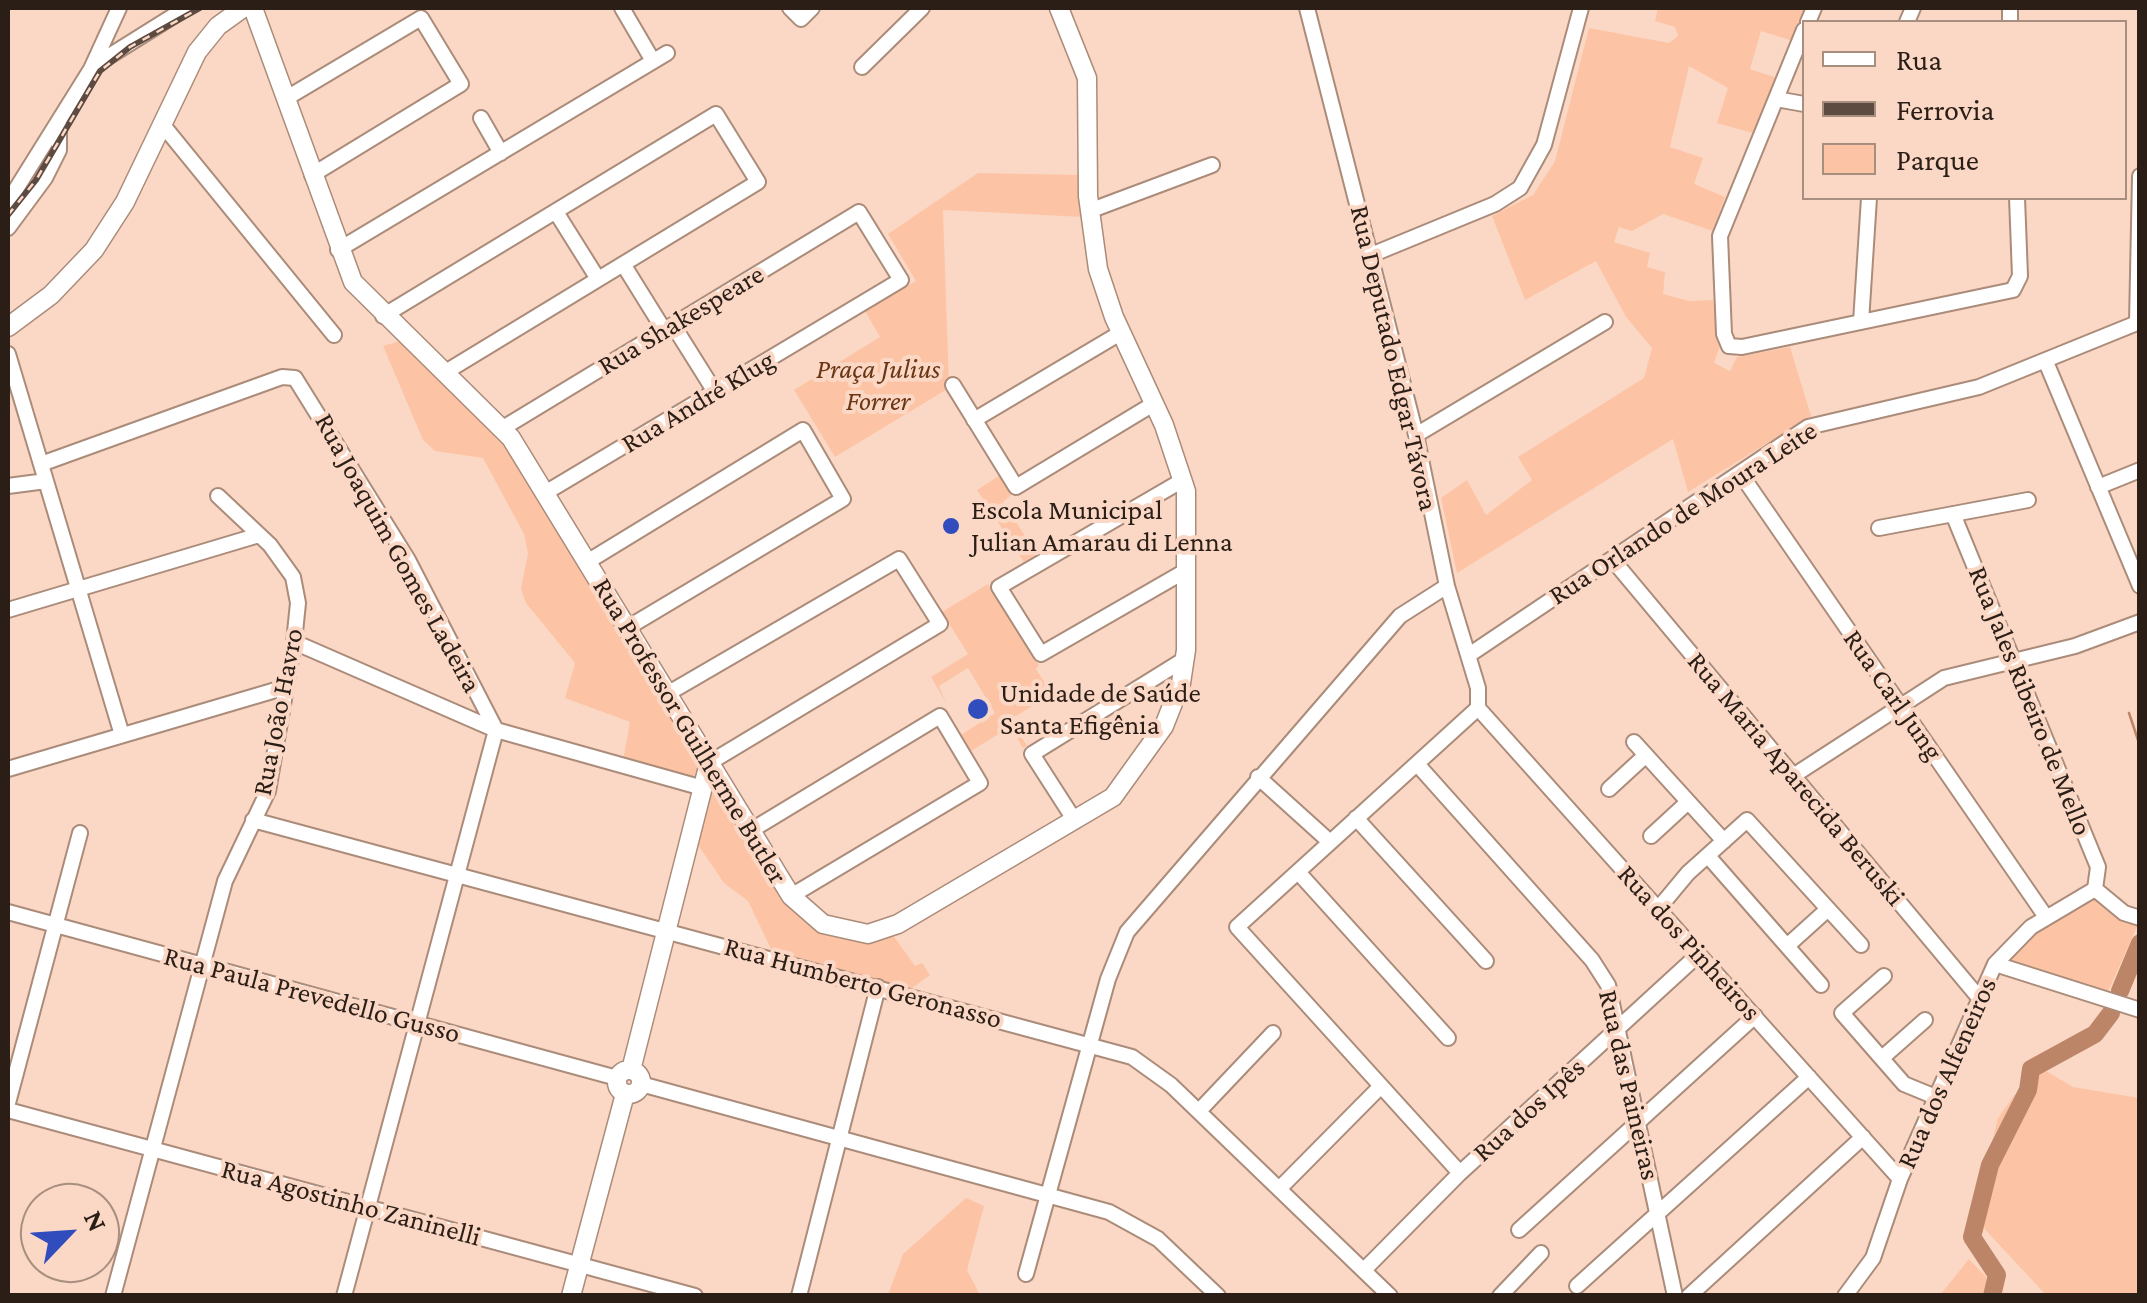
<!DOCTYPE html>
<html>
<head>
<meta charset="utf-8">
<style>
	body { margin:0 }
	#map { position:relative; width:2147px; height:1303px; overflow:hidden; background:#fbd8c5; font-family:"Crimson Pro",serif }
	canvas { display:block }
	.frame { position:absolute; inset:0; border:10px solid #2b1e17; pointer-events:none }
	.legend { position:absolute; left:1802px; top:20px; width:325px; height:180px; box-sizing:border-box; background:#fbd8c5; border:2px solid #a88e7f; margin:0; padding:12px 18px; list-style:none; font-size:30px; color:#2b1e17 }
	.legend li { display:flex; align-items:center; gap:20px; height:50px }
	.legend b { width:50px; border:2px solid #a88e7f }
	.north { position:absolute; left:20px; top:1183px; width:100px; height:100px; box-sizing:border-box; background:#fbd8c5; border:2px solid #a88e7f; border-radius:50%; rotate:65deg; font-size:28px; font-weight:700; line-height:40px; text-align:center; color:#2b1e17 }
	.north::after { content:''; display:block; margin:auto; width:35px; height:45px; background:#314cbd; clip-path:polygon(50% 0,100% 100%,50% 72%,0 100%) }
</style>
</head>
<body>
<div id="map">
<canvas width="2147" height="1303"></canvas>
<div class="frame"></div>
<ul class="legend">
<li><b style="height:12px;background:#fff"></b>Rua</li>
<li><b style="height:12px;background:#5d4b41"></b>Ferrovia</li>
<li><b style="height:28px;background:#fcc4a5"></b>Parque</li>
</ul>
<div class="north">N</div>
</div>
<script>
const ctx = document.querySelector('canvas').getContext('2d');
ctx.lineJoin = 'round';
function fill(path, color) { ctx.fillStyle = color; ctx.fill(path, 'evenodd'); }
const toPath = rows => new Path2D(rows.map(r => 'M' + r).join(''));
function stroke(path, color, width, dash) { ctx.strokeStyle = color; ctx.lineWidth = width; ctx.lineCap = dash ? 'butt' : 'round'; ctx.setLineDash(dash || []); ctx.stroke(path); }
function drawText(font, color, halo, rows, align = 'center') {
  ctx.font = font + ' "Crimson Pro",serif'; ctx.lineWidth = 8; ctx.setLineDash([]); ctx.textBaseline = 'middle'; ctx.strokeStyle = halo; ctx.fillStyle = color; for (const [text, x, y, turn = 0] of rows) {
    ctx.save(); ctx.translate(x, y); ctx.rotate((+turn || 0) * Math.PI / 180); ctx.textAlign = isNaN(turn) ? turn : align; if (halo) ctx.strokeText(text, 0, 0); ctx.fillText(text, 0, 0); ctx.restore();
  }
}
fill(toPath([
	[1658,8,1806,8,1793,41,1761,31,1750,69,1780,79,1756,134,1717,123,1728,88,1689,66,1670,147,1703,158,1694,184,1725,197,1713,231,1663,214,1632,231,1619,227,1614,242,1650,253,1647,267,1665,272,1663,294,1689,301,1713,300,1720,346,1714,363,1730,371,1737,357,1790,347,1811,416,1688,492,1673,439,1457,573,1441,498,1467,480,1486,515,1532,480,1518,457,1644,378,1652,348,1626,317,1596,261,1525,300,1492,216,1533,195,1555,161,1589,28,1669,43,1678,36,1675,27,1655,21],
	[978,173,1081,175,1083,217,943,210,949,388,835,457,794,390,880,337,865,311,916,281,888,234],
	[400,341,501,435,703,763,699,782,623,761,630,722,565,698,575,663,526,603,521,589,528,553,524,534,483,458,435,451,423,440,383,346],
	[999,476,1011,495,1003,502,1037,554,1024,562,977,490],
	[988,584,1039,665,1036,669,1052,694,1011,719,1027,746,1023,748,1010,727,971,751,961,735,995,713,968,668,939,686,946,703,931,677,968,654,942,612],
	[714,783,788,902,867,940,893,935,915,966,922,963,930,975,908,991,773,953,748,901,724,883,698,845],
	[2095,892,2139,922,2107,994,2004,960,2018,942],
	[2036,1065,2073,1087,2139,1098,2139,1295,2046,1295,1979,1223,1981,1187,1998,1118],
	[966,1198,984,1206,967,1270,980,1295,888,1295,903,1254],
	[1969,1259,2003,1295,1940,1295]
]), '#fcc4a5');
stroke(toPath([
	[2129,713,2140,746]
]), '#bd8567', 2.5);
stroke(toPath([
	[2120,991,2140,943],
	[1992,1296,1997,1275,1972,1237,1990,1165,2028,1090,2031,1069,2095,1034,2111,1013]
]), '#bd8567', 18);
const minor = toPath([
	[622,8,653,61],
	[790,8,801,19,812,8],
	[1307,8,1416,435,1447,586,1478,688,1478,708],
	[2010,8,2010,22],
	[1808,22,1814,8],
	[1907,22,1913,8],
	[1804,30,1720,236,1724,334,1729,346,1742,347,2013,290,2020,276,2017,198],
	[95,65,186,8],
	[862,67,922,8],
	[285,99,421,18,461,84,312,175],
	[1776,99,1804,104],
	[481,118,501,153],
	[162,124,334,335],
	[8,202,91,69,119,8],
	[1089,211,1212,165],
	[556,212,598,279],
	[8,228,45,178,59,150,59,124],
	[338,250,667,53],
	[1371,255,1495,204,1520,188,1544,145,1581,8],
	[623,264,664,330],
	[383,316,716,114,758,182,444,373],
	[1861,322,1869,198],
	[673,325,715,392],
	[8,354,122,735],
	[2046,362,2140,586],
	[953,385,1016,487,1155,403],
	[974,420,1122,332],
	[503,428,859,212,901,280,545,493],
	[1416,435,1605,322],
	[41,464,282,377,295,378,408,560,496,730,344,1296],
	[1740,473,2046,917],
	[1183,480,999,587,1041,654,1187,570],
	[8,486,46,481],
	[2098,487,2140,470],
	[1953,514,2098,867,2095,889],
	[1879,528,2028,500],
	[1612,559,1980,999],
	[587,562,803,430,843,499,627,628],
	[8,610,259,535],
	[294,642,496,730,703,788],
	[1469,655,1808,427,1979,387,2137,323,2140,176],
	[667,694,899,559,940,624,709,763],
	[1478,708,1900,1179],
	[1634,742,1724,841],
	[1417,764,1592,960,1608,985,1675,1296],
	[8,769,286,687],
	[1793,776,1944,678,2075,646,2140,622],
	[1258,777,1330,842],
	[1609,789,1646,755],
	[1356,818,1486,961],
	[253,820,1132,1057,1171,1085,1390,1296],
	[1075,821,1032,754,1185,659],
	[750,831,940,716,980,783,791,896],
	[1651,836,1688,802],
	[1708,856,1821,985],
	[1298,872,1448,1038],
	[2095,889,2124,913,2140,918],
	[1658,909,1688,873,1747,820,1861,945],
	[8,912,617,1078],
	[1787,946,1828,909],
	[1995,964,2140,1010],
	[1884,976,1842,1013,1904,1084,1938,1098],
	[1882,1058,1925,1020],
	[641,1084,1109,1212,1158,1239,1218,1296],
	[8,1103,80,833],
	[8,1110,695,1296],
	[1199,1111,1273,1033],
	[1460,1173,1237,927,1478,708],
	[1279,1189,1381,1086],
	[1519,1230,1755,1016],
	[1364,1270,1460,1173,1699,954],
	[1026,1274,1108,979,1127,932,1400,616,1447,586],
	[1577,1286,1809,1077],
	[113,1296,225,881,268,791,294,642,298,603,293,577,270,545,218,496],
	[799,1296,878,987],
	[1500,1296,1541,1253],
	[1689,1296,1863,1137],
	[1845,1296,1873,1258,1900,1179,1995,964,2031,927,2095,889]
]);
const major = toPath([
	[253,8,353,282,511,438,791,896,823,924,868,934,898,924,1113,797,1164,726,1181,683,1186,650,1186,491,1164,425,1114,317,1098,269,1088,196,1087,78,1059,8],
	[8,327,51,295,94,250,125,202,197,52,218,26,243,8],
	[631,1070,709,763],
	'617 1082a12 12 0 1 1 24 0a12 12 0 1 1-24 0Z',
	[571,1296,625,1094]
]);
stroke(minor, '#ab8b79', 18);
stroke(major, '#ab8b79', 21);
stroke(minor, '#fff', 14);
stroke(major, '#fff', 18);
const rail = toPath([
	[8,215,36,180,100,71,130,47,200,8]
]);
stroke(rail, '#5d4b41', 6);
stroke(rail, '#fbd8c5', 2.5, [8]);
for (const [x, y, r, color] of [
	[951,526,10,"#314cbd"],
	[978,709,12,"#314cbd"]
]) { const dot = new Path2D(); dot.arc(x, y, r, 0, 2 * Math.PI); ctx.fillStyle = color; ctx.fill(dot); stroke(dot, '#fbd8c5', 4); }
drawText('28px', '#2b1e17', '#fbd8c5', [
	["Rua Shakespeare",681,320,-31],
	["Rua Deputado Edgar Távora",1394,358,77],
	["Rua André Klug",698,402,-31],
	["Rua Orlando de Moura Leite",1683,513,-33],
	["Rua Joaquim Gomes Ladeira",398,553,61],
	["Rua Carl Jung",1893,695,55],
	["Rua Jales Ribeiro de Mello",2030,701,68],
	["Rua João Havro",278,712,-79],
	["Rua Professor Guilherme Butler",690,731,59],
	["Rua Maria Aparecida Beruski",1796,779,50],
	["Rua dos Pinheiros",1689,943,48],
	["Rua Humberto Geronasso",863,983,15],
	["Rua Paula Prevedello Gusso",312,995,15],
	["Rua dos Alfeneiros",1947,1073,-66],
	["Rua das Paineiras",1629,1085,77],
	["Rua dos Ipês",1529,1110,-42],
	["Rua Agostinho Zaninelli",351,1203,15]
]);
drawText('italic 28px', '#6b3614', '#fbd8c5', [
	["Praça Julius",878,369],
	["Forrer",878,401]
]);
drawText('28px', '#2b1e17', '#fbd8c5', [
	["Escola Municipal",971,510],
	["Julian Amarau di Lenna",971,542],
	["Unidade de Saúde",1000,693],
	["Santa Efigênia",1000,725]
], 'left');
</script>
</body>
</html>
